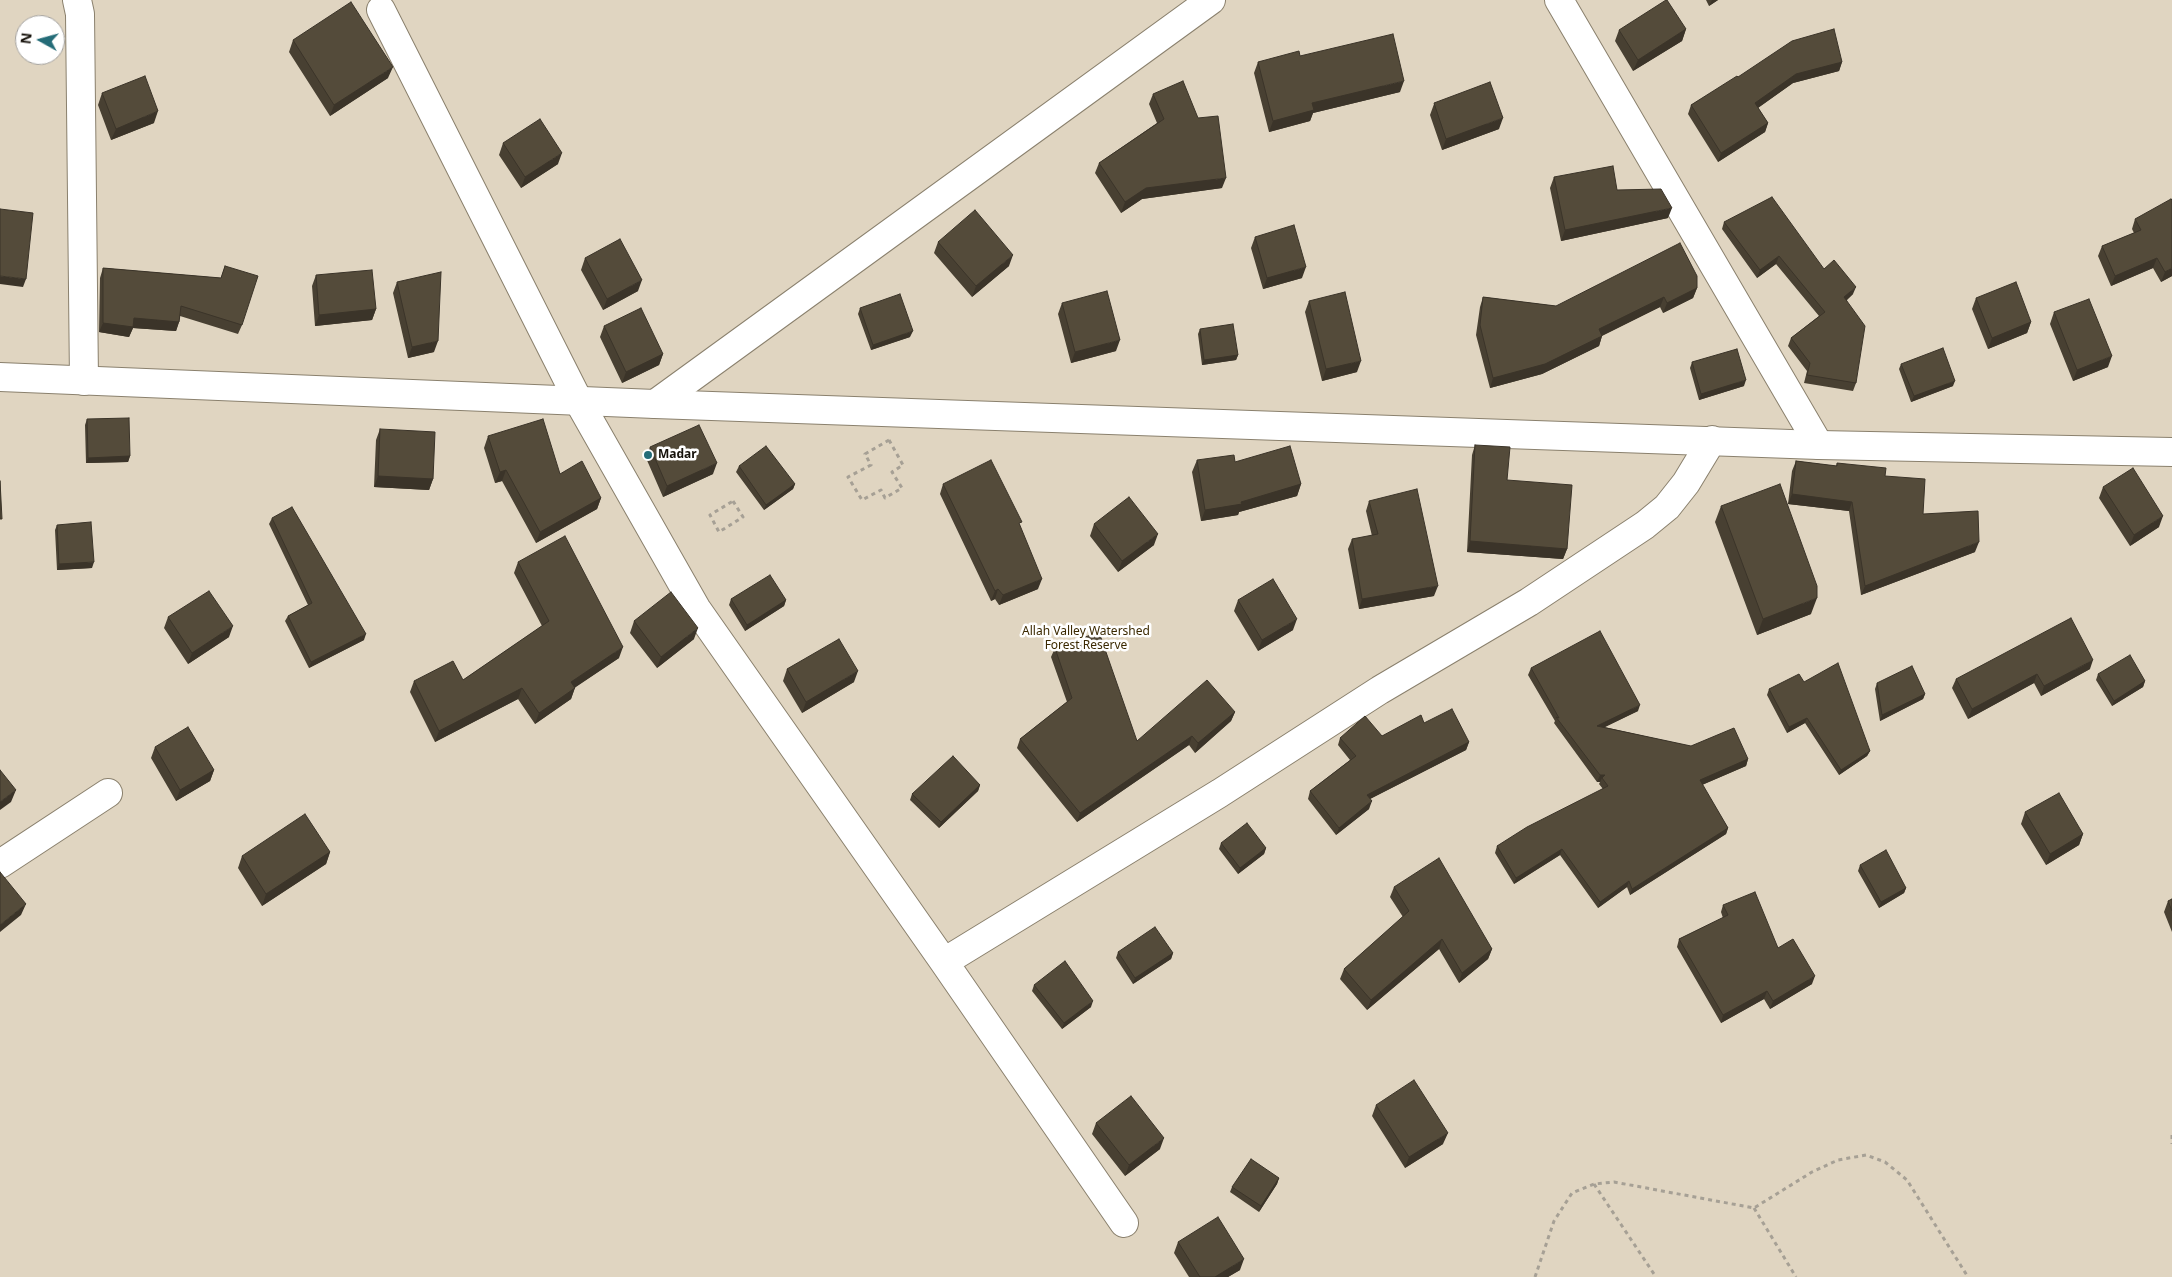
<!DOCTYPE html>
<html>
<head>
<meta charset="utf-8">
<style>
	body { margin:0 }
	#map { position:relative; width:2172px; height:1277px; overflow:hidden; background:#fff8eb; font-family:"Noto Sans",sans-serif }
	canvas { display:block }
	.north { position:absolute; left:15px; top:15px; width:50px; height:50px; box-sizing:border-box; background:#fff; border:1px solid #a2a09d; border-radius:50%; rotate:277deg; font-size:14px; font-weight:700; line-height:20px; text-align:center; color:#16120b }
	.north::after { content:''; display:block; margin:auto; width:18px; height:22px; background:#246c78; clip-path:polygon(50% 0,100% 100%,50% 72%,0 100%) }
</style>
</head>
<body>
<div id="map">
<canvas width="2172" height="1277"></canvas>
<div class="north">N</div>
</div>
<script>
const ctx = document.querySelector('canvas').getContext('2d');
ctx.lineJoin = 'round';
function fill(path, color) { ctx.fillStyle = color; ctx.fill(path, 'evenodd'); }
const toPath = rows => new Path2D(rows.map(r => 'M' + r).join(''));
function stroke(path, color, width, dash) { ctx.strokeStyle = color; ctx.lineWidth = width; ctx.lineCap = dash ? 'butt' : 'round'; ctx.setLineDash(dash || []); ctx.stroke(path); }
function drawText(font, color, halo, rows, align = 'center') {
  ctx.font = font + ' "Noto Sans",sans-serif'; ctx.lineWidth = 5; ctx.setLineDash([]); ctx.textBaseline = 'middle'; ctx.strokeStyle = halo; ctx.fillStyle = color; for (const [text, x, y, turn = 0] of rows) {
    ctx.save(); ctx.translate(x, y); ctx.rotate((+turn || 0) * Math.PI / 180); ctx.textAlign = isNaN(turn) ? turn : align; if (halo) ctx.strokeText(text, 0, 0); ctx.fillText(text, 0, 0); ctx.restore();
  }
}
fill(toPath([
	[0,0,2172,0,2172,1277,0,1277],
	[25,25,55,25,55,55,25,55]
]), '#e0d5c1');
const street = toPath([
	[77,0,80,14,84,381],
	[1559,0,1819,445],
	[381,10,579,402,696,608,944,962,1124,1223],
	[655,404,1211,0],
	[0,864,108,793],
	[944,962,1220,793,1380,690,1529,602,1645,525,1667,507,1686,483,1712,440]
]);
const secondary = toPath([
	[0,377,655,404,1819,445,2172,452]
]);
stroke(street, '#8a806d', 30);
stroke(secondary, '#8a806d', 30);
stroke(toPath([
	[889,440,903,465,892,472,902,488,885,498,881,490,862,500,848,477,871,465,865,454,889,440],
	[733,501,743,517,719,532,710,515,733,501],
	[2172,1135,2172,1144],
	[1594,1184,1656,1277],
	[1754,1208,1796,1277],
	[1535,1277,1554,1221,1572,1193,1594,1184,1614,1182,1754,1208,1812,1172,1838,1160,1866,1155,1885,1162,1907,1180,1968,1277]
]), '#a6a095', 3, [4, 4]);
stroke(street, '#fff', 28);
stroke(secondary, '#fff', 28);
fill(toPath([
	[1706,0,1718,0,1709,6],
	[1686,29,1682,41,1633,71,1615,41,1619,30],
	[293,40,388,78,330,116,289,52],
	[1300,56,1400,92,1313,113,1310,121,1269,132,1254,73,1258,62],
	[1842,62,1839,71,1793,83,1758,108,1768,123,1765,132,1718,162,1688,114,1691,105,1738,77],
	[102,93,154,123,111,140,98,105],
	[1153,94,1222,188,1142,199,1121,213,1095,173,1099,163,1157,123,1149,104],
	[1434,104,1499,129,1442,150,1430,115],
	[503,143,558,164,521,188,499,155],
	[1554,177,1617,190,1668,218,1561,241,1550,188],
	[2135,219,2172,276,2161,282,2153,268,2111,286,2098,256,2102,246,2134,233,2132,229],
	[1724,222,1824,269,1853,294,1847,300,1856,383,1853,391,1804,383,1807,371,1788,346,1791,338,1819,316,1776,264,1757,278,1722,229],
	[1255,237,1302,278,1263,289,1251,248],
	[938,242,1009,266,972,297,934,253],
	[585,258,638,291,603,310,581,270],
	[225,266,242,325,238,334,180,316,179,322,176,331,133,328,129,337,99,332,100,278,103,268,221,278],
	[316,275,376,309,372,320,315,326,312,286],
	[397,282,434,352,408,358,393,293],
	[1697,288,1693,298,1663,313,1660,307,1602,336,1599,346,1542,374,1490,388,1476,335,1480,307,1483,297,1556,306],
	[1976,298,2031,322,2027,333,1988,349,1972,309],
	[1309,301,1357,372,1322,381,1305,312],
	[1062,303,1116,351,1071,363,1058,314],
	[860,308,910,337,871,350,858,314],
	[2054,312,2108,367,2073,381,2050,324],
	[604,326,663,354,659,365,622,383,600,337],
	[1200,329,1238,355,1236,360,1202,365,1198,334],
	[1692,362,1744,386,1699,400,1690,368],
	[1901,364,1953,386,1911,402,1899,369],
	[87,419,130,456,128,462,86,463,85,425],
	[380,429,433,479,429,490,374,487,376,440],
	[488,436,560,474,601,498,597,509,536,543,502,481,495,483,484,448],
	[1475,445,1567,549,1563,559,1467,552,1472,455],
	[650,447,713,474,663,497,646,458],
	[1197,460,1235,462,1301,484,1297,496,1239,512,1238,515,1201,521,1192,472],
	[1796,461,1836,466,1837,463,1885,476,1923,514,1975,552,1861,595,1849,511,1788,504,1792,471],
	[739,466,795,484,793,489,764,510,736,472],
	[943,484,1020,526,1038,589,999,605,995,599,991,601,940,494],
	[2103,487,2159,527,2130,546,2099,498],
	[1369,501,1434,596,1359,609,1348,549,1352,539,1372,536,1366,511],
	[1721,506,1811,614,1757,635,1715,522],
	[272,518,364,640,309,668,285,621,288,616,308,605,269,524],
	[1094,524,1154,545,1118,572,1090,536],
	[57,525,92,568,57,570,55,530],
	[518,562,619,658,575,687,571,699,535,724,518,699,435,742,410,692,414,681,463,680,542,626,514,573],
	[731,599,786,600,784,606,745,631,729,605],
	[1238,600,1293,630,1258,651,1234,611],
	[168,617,229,637,188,664,164,628],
	[634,621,694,639,657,668,630,633],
	[1055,648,1137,741,1235,712,1231,721,1195,753,1189,745,1077,822,1017,748,1020,739,1067,702,1051,657],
	[1531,668,1638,711,1604,727,1748,759,1746,766,1702,785,1728,828,1726,834,1630,895,1627,887,1598,908,1560,855,1514,884,1495,853,1497,846,1603,789,1599,784,1600,782,1597,782,1554,723,1555,721,1528,675],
	[787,669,854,682,802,713,783,681],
	[2090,669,2041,696,2034,683,1968,719,1952,688,1956,679],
	[2098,674,2145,681,2143,687,2112,706,2096,680],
	[1804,682,1870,751,1867,756,1839,775,1805,723,1787,733,1767,695,1769,689],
	[1877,683,1925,694,1923,699,1880,721,1875,689],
	[1424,723,1469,742,1466,750,1370,799,1369,809,1336,835,1308,799,1310,791,1350,760,1338,745,1340,738,1382,736],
	[155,747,214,770,210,781,176,801,151,758],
	[980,785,978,791,939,828,910,800,912,794],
	[2025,812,2083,834,2079,845,2046,865,2021,824],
	[1221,843,1266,848,1264,854,1238,874,1219,849],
	[330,852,326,864,262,906,238,868,242,856],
	[1860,865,1906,888,1904,893,1879,908,1858,871],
	[1394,887,1492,949,1488,959,1459,983,1439,949,1367,1010,1340,979,1344,969,1403,917,1390,897],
	[2172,899,2172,932,2164,912,2168,901],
	[1723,905,1778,948,1812,984,1770,1009,1764,999,1721,1023,1677,947,1679,939,1723,918,1721,912],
	[1118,952,1173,953,1171,959,1133,984,1116,958],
	[1034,985,1091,1007,1062,1029,1032,991],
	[1376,1105,1443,1144,1405,1168,1372,1116],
	[1096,1123,1160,1149,1125,1176,1092,1134],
	[1279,1178,1277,1184,1259,1212,1230,1192,1232,1187],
	[1178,1242,1240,1270,1228,1277,1189,1277,1174,1253]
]), '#484032');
fill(toPath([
	[1712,0,1718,0,1709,6],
	[1686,29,1682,41,1633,71,1638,60],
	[1842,62,1839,71,1793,83,1752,112,1755,103,1796,74],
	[393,67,388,78,330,116,334,105],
	[1404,81,1400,92,1313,113,1310,121,1269,132,1273,121,1312,103],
	[158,111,154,123,111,140,116,129],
	[1503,118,1499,129,1442,150,1446,139],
	[1768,123,1765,132,1718,162,1721,153],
	[562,153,558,164,521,188,525,177],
	[1226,178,1222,188,1142,199,1121,213,1125,202,1146,188],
	[1672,208,1668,218,1561,241,1565,230],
	[1013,255,1009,266,972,297,976,286],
	[1779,256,1776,264,1757,278,1760,270],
	[2157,258,2153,268,2111,286,2115,276],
	[1306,267,1302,278,1263,289,1267,278],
	[2172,268,2172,276,2161,282,2165,272],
	[0,276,26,279,23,287,0,284],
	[642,280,638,291,603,310,607,299],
	[1856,287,1853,294,1842,304,1844,297],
	[1697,288,1693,298,1663,313,1667,303],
	[1664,297,1660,307,1595,339,1599,329],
	[376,309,372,320,315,326,319,315],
	[134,318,179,322,176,331,133,328,129,337,99,332,103,323],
	[2031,322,2027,333,1988,349,1992,338],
	[913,331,910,337,871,350,873,345],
	[1602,336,1599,346,1542,374,1490,388,1493,378],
	[1120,340,1116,351,1071,363,1075,352],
	[438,341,434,352,408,358,412,347],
	[663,354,659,365,622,383,626,372],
	[1238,355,1236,360,1202,365,1204,360],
	[2112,356,2108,367,2073,381,2077,370],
	[1361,361,1357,372,1322,381,1326,369],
	[1746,380,1744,386,1699,400,1701,394],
	[1955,381,1953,386,1911,402,1914,396],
	[130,456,128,462,86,463,88,458],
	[717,463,713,474,663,497,667,486],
	[506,470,502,481,495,483,500,472],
	[378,476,433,479,429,490,374,487],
	[795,484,793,489,764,510,766,505],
	[1301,484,1297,496,1239,512,1238,515,1201,521,1205,510,1241,502],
	[1792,494,1852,502,1849,511,1788,504],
	[601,498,597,509,536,543,540,532],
	[2163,516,2159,527,2130,546,2134,535],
	[1158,534,1154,545,1118,572,1122,561],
	[1470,541,1567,549,1563,559,1467,552],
	[1979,542,1975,552,1861,595,1865,586],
	[94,562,92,568,57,570,59,564],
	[1042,579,1038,589,999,605,1003,595],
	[1438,586,1434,596,1359,609,1362,599],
	[998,589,995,599,991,601,995,591],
	[1817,598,1811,614,1757,635,1763,619],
	[786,600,784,606,745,631,747,625],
	[1297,619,1293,630,1258,651,1262,640],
	[233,626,229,637,188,664,192,653],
	[698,628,694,639,657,668,661,657],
	[366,634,364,640,309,668,311,662],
	[623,647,619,658,567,693,571,682],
	[2093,660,2090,669,2041,696,2044,686],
	[858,671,854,682,802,713,806,702],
	[2037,674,2034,683,1968,719,1972,709],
	[2145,681,2143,687,2112,706,2114,701],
	[522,688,518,699,435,742,439,731],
	[575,688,571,699,535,724,539,713],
	[1925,694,1923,699,1880,721,1882,715],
	[1640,705,1638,711,1595,732,1597,726],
	[1235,712,1231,721,1195,753,1198,743],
	[1807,718,1805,723,1787,733,1789,727],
	[1192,736,1189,745,1077,822,1080,813],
	[1469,742,1466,750,1364,802,1367,795],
	[1870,751,1867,756,1839,775,1841,770],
	[1748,759,1746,766,1697,787,1700,780],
	[214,770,210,781,176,801,180,790],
	[1600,775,1605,775,1602,778,1600,782,1597,782],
	[980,785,978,791,939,828,941,822],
	[16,790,11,802,0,810,0,802],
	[1372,801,1369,809,1336,835,1339,828],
	[1728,828,1726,834,1630,895,1632,889],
	[2083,834,2079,845,2046,865,2050,854],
	[1266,848,1264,854,1238,874,1240,868],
	[1562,849,1560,855,1514,884,1516,878],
	[330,852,326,864,262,906,266,894],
	[1629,881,1627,887,1598,908,1600,902],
	[1906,888,1904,893,1879,908,1881,902],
	[26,904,21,915,0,932,0,925],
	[1442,939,1439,949,1367,1010,1371,1000],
	[1492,949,1488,959,1459,983,1462,973],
	[1173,953,1171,959,1133,984,1135,978],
	[1815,976,1812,984,1770,1009,1773,1001],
	[1767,991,1764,999,1721,1023,1723,1015],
	[1093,1001,1091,1007,1062,1029,1064,1023],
	[1448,1133,1443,1144,1405,1168,1409,1157],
	[1164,1138,1160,1149,1125,1176,1129,1165],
	[1279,1178,1277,1184,1259,1212,1261,1206],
	[1244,1259,1240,1270,1228,1277,1215,1277]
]), '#3b3429');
const building = toPath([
	[1666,0,1667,0,1686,29,1638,60,1619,30,1666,0],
	[351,2,393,67,334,105,293,40,351,2],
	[1834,29,1842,62,1796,74,1755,103,1768,123,1721,153,1691,105,1737,76,1738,77,1792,41,1834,29],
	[1393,34,1404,81,1312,103,1314,110,1273,121,1258,62,1299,51,1300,56,1393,34],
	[145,76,158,111,116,129,102,93,145,76],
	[1183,81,1198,118,1218,116,1226,178,1146,188,1125,202,1099,163,1164,119,1153,94,1183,81],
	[1490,82,1503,118,1446,139,1434,103,1490,82],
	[540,119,562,153,525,177,503,143,540,119],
	[1613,166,1617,190,1661,189,1672,208,1565,230,1554,177,1613,166],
	[1772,197,1824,269,1834,260,1856,287,1844,297,1865,326,1856,383,1807,375,1810,363,1791,338,1825,312,1779,256,1760,270,1724,222,1772,197],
	[2171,199,2172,200,2172,268,2165,272,2157,258,2115,276,2102,246,2141,230,2135,219,2171,199],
	[0,209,33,213,26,279,0,276,0,209],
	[975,210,1013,255,976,286,938,242,975,210],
	[1294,225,1306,267,1267,278,1255,237,1294,225],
	[620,239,642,280,607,299,585,258,620,239],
	[1680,243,1697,276,1697,288,1667,303,1664,297,1599,329,1602,336,1545,364,1493,378,1480,325,1483,297,1556,306,1680,243],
	[225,266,258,276,242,325,181,306,179,322,134,318,133,327,103,323,103,268,221,278,225,266],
	[372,270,376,309,319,315,316,275,372,270],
	[441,272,438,341,412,347,397,282,441,272],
	[2016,282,2031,322,1992,338,1976,298,2016,282],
	[1107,291,1120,340,1075,352,1062,303,1107,291],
	[1345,292,1361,361,1326,369,1309,301,1345,292],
	[900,294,913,331,873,345,860,308,900,294],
	[2089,299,2112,356,2077,370,2054,312,2089,299],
	[641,308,663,354,626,372,604,326,641,308],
	[1233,324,1238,355,1204,360,1200,329,1233,324],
	[1943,348,1955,381,1914,396,1901,364,1943,348],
	[1737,349,1746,380,1701,394,1692,362,1737,349],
	[129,418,130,456,88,458,87,419,129,418],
	[543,419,560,474,582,461,601,498,540,532,506,470,500,472,488,436,543,419],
	[699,425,717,463,667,486,650,447,699,425],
	[380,429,435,432,433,479,378,476,380,429],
	[1475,445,1510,447,1507,480,1572,485,1567,549,1470,541,1475,445],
	[766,446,795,484,766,505,739,466,766,446],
	[1290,446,1301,484,1241,502,1242,504,1205,510,1197,460,1234,455,1235,462,1290,446],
	[991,460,1022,522,1019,523,1042,579,1003,595,998,589,995,591,943,484,991,460],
	[1796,461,1837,466,1837,463,1886,468,1885,476,1925,479,1923,514,1978,511,1979,542,1865,586,1852,502,1792,494,1796,461],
	[2133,468,2163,516,2134,535,2103,487,2133,468],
	[0,481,2,519,0,519,0,481],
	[1780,484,1817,586,1817,598,1763,619,1721,506,1780,484],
	[1417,489,1438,586,1362,599,1352,539,1378,534,1369,501,1417,489],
	[1129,497,1158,534,1122,561,1094,524,1129,497],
	[292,507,366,634,311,662,288,616,312,603,272,518,292,507],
	[91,522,94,562,59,564,57,525,91,522],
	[565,536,623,647,571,682,575,688,539,713,522,688,439,731,414,681,453,661,463,680,549,621,518,562,565,536],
	[770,575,786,600,747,625,731,599,770,575],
	[1273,579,1297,619,1262,640,1238,600,1273,579],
	[209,591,233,626,192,653,168,617,209,591],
	[671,592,698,628,661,657,634,621,671,592],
	[2071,618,2093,660,2044,686,2037,674,1972,709,1956,679,2071,618],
	[1600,631,1640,705,1597,726,1691,746,1734,728,1748,759,1700,780,1728,828,1632,889,1629,881,1600,902,1562,849,1516,878,1497,846,1527,827,1608,786,1602,778,1605,775,1600,775,1556,717,1559,718,1531,668,1600,631],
	[1099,632,1137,741,1207,680,1235,712,1198,743,1192,736,1080,813,1020,739,1072,698,1055,648,1099,632],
	[839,639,858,671,806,702,787,669,839,639],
	[2130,655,2145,681,2114,701,2098,674,2130,655],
	[1838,663,1870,751,1841,770,1807,718,1789,727,1769,689,1799,674,1804,682,1838,663],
	[1912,666,1925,694,1882,715,1877,683,1912,666],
	[1452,709,1469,742,1367,795,1372,801,1339,828,1310,791,1356,756,1340,738,1365,716,1382,736,1421,715,1424,723,1452,709],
	[188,727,214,770,180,790,155,747,188,727],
	[953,756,980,785,941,822,912,794,953,756],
	[0,770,16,790,0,802,0,770],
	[2059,793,2083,834,2050,854,2025,812,2059,793],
	[305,814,330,852,266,894,242,856,305,814],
	[1247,823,1266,848,1240,868,1221,843,1247,823],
	[1886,850,1906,888,1881,902,1860,865,1886,850],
	[1439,858,1492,949,1462,973,1442,939,1371,1000,1344,969,1409,911,1394,887,1439,858],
	[0,872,26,904,0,925,0,872],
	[1755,892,1778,948,1793,939,1815,976,1773,1001,1767,991,1723,1015,1679,939,1728,915,1723,905,1755,892],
	[2172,899,2172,911,2168,901,2172,899],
	[1155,927,1173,953,1135,978,1118,952,1155,927],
	[1065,961,1093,1001,1064,1023,1034,985,1065,961],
	[1414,1080,1448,1133,1409,1157,1376,1105,1414,1080],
	[1131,1096,1164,1138,1129,1165,1096,1123,1131,1096],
	[1251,1159,1279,1178,1261,1206,1232,1187,1251,1159],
	[1218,1217,1244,1259,1215,1277,1200,1277,1178,1242,1218,1217]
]);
fill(building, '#544b3a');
stroke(building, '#3b3429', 1);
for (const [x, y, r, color] of [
	[648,455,5,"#246c78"]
]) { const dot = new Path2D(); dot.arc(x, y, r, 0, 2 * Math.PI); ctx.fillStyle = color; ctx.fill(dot); stroke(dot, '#fff', 2); }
drawText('bold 12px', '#16120b', '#fff', [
	["Madar",658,455]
], 'left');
drawText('12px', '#3b2901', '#fff', [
	["Allah Valley Watershed",1086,632],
	["Forest Reserve",1086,646]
]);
</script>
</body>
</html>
